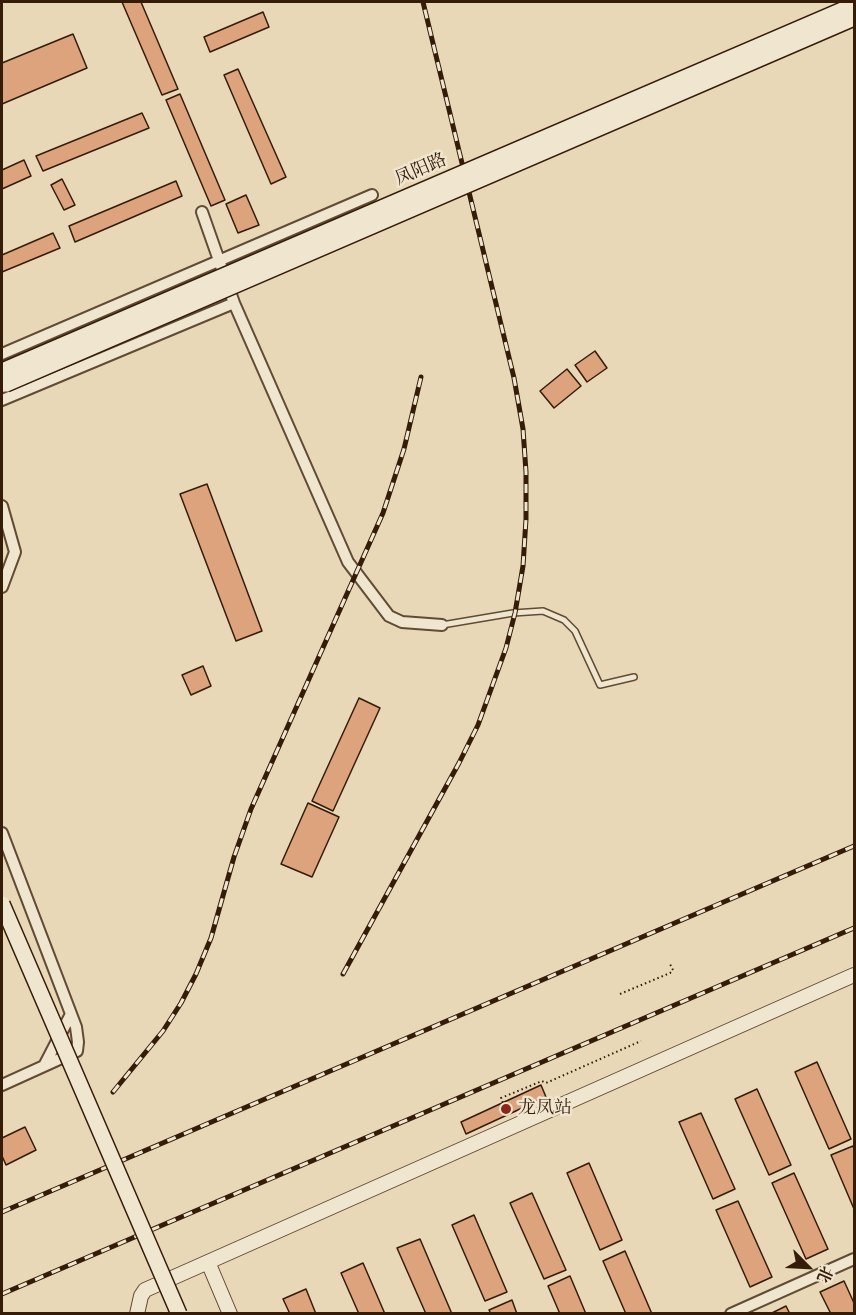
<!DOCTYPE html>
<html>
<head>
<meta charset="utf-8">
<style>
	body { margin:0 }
	#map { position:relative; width:856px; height:1315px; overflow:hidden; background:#e8d8b7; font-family:"IM FELL French Canon","Noto Serif SC",serif }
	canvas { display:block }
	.frame { position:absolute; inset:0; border:3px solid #341c09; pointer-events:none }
	.north { position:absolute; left:778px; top:1237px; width:60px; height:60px; -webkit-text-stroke:4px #f0e6d0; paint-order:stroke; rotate:114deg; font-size:16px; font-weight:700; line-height:24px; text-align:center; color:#341c09 }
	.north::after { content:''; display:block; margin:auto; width:21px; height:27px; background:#341c09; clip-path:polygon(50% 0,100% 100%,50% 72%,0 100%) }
</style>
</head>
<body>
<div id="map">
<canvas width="856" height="1315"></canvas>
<div class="frame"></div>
<div class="north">北</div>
</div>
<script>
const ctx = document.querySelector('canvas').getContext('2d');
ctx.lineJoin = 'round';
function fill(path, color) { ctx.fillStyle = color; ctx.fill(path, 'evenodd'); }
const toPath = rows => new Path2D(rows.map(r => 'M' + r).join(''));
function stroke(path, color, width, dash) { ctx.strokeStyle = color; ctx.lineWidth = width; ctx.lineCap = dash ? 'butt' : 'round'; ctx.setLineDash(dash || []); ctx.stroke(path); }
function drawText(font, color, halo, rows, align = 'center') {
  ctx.font = font + ' "IM FELL French Canon","Noto Serif SC",serif'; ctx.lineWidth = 5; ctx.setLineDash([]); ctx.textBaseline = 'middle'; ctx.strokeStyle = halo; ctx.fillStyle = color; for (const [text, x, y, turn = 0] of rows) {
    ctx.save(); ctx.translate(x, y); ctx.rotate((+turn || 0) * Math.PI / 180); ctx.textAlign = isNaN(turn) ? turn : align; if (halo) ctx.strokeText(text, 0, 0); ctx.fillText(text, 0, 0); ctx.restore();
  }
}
const building = toPath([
	[122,2,141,2,178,89,162,95,122,2],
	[263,12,269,27,210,52,204,37,263,12],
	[73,34,87,68,2,104,2,63,73,34],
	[238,69,286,177,271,184,224,75,238,69],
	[180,94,225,200,211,206,166,100,180,94],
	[142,113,149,128,43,171,36,156,142,113],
	[24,160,31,176,2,189,2,170,24,160],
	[62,179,75,205,64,210,51,185,62,179],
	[176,181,182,196,75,242,69,226,176,181],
	[246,195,259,225,238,233,226,204,246,195],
	[53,233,60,248,2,272,2,255,53,233],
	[595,351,607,368,587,382,575,365,595,351],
	[567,369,581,386,554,408,540,391,567,369],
	[207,484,262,631,236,641,180,494,207,484],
	[203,666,211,686,191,695,182,675,203,666],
	[359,698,380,708,333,811,312,801,359,698],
	[308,803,339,817,312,877,281,864,308,803],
	[817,1062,851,1139,829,1149,795,1072,817,1062],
	[541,1085,546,1097,466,1134,461,1122,541,1085],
	[757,1089,791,1165,769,1175,735,1099,757,1089],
	[701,1113,735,1189,713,1199,679,1122,701,1113],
	[25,1127,36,1150,6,1165,2,1156,2,1138,25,1127],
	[853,1146,854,1149,854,1209,831,1155,853,1146],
	[589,1163,622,1240,600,1250,567,1173,589,1163],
	[794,1173,828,1249,806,1259,772,1183,794,1173],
	[532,1193,566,1270,544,1279,510,1203,532,1193],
	[738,1201,772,1277,750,1287,716,1210,738,1201],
	[474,1215,507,1292,485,1301,452,1225,474,1215],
	[420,1239,452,1314,426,1314,397,1248,420,1239],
	[625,1251,652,1314,626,1314,603,1261,625,1251],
	[363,1263,385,1314,359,1314,341,1273,363,1263],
	[570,1276,586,1314,560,1314,548,1286,570,1276],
	[844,1281,854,1303,854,1314,831,1314,820,1292,844,1281],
	[306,1289,316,1314,290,1314,283,1299,306,1289],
	[512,1300,517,1314,491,1314,489,1310,512,1300],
	[786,1306,790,1314,770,1314,786,1306]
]);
fill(building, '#dda37c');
stroke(building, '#341c09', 1.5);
const service = toPath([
	[442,625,513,613,543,611,564,620,575,631,600,685,634,677]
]);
const minor = toPath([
	[202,212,234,303,348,562,389,616,402,622,442,625],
	[2,354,372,195],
	[2,400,234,303],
	[2,506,15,552,2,587],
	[2,833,76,1027,78,1042,77,1051,2,1085],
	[44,1066,71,1014],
	[731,1314,854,1259]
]);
const tertiary = toPath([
	[208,1262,230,1314],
	[137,1314,141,1296,145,1290,854,975]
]);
stroke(service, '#614b34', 8);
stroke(minor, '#614b34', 14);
stroke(tertiary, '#614b34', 16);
stroke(toPath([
	[620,994,670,973,673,970,669,962],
	[508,1115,501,1098,542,1081,546,1083,641,1041]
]), '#341c09', 2, [1.5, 3]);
stroke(service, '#f0e6d0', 5);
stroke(minor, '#f0e6d0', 10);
stroke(tertiary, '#f0e6d0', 14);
const rail = toPath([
	[343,974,459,763,478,725,506,648,515,613,523,566,526,519,526,472,523,429,514,378,423,2],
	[113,1092,163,1031,181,1003,196,974,211,938,234,857,251,809,383,513,404,449,421,377],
	[2,1212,854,846],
	[2,1294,854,928]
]);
stroke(rail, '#341c09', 5);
stroke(rail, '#f0e6d0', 3, [9]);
const secondaryBridge = toPath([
	[2,371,854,5],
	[6,384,854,18],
	[2,904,179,1314]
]);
stroke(secondaryBridge, '#341c09', 18, []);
stroke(secondaryBridge, '#f0e6d0', 15);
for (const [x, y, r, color] of [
	[506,1109,6,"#8f2418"]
]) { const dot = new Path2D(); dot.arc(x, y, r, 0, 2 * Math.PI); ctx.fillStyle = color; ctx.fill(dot); stroke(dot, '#f0e6d0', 2); }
drawText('18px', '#341c09', '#f0e6d0', [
	["凤阳路",421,170,-23]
]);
drawText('18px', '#341c09', '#f0e6d0', [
	["龙凤站",518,1109]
], 'left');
</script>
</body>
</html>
